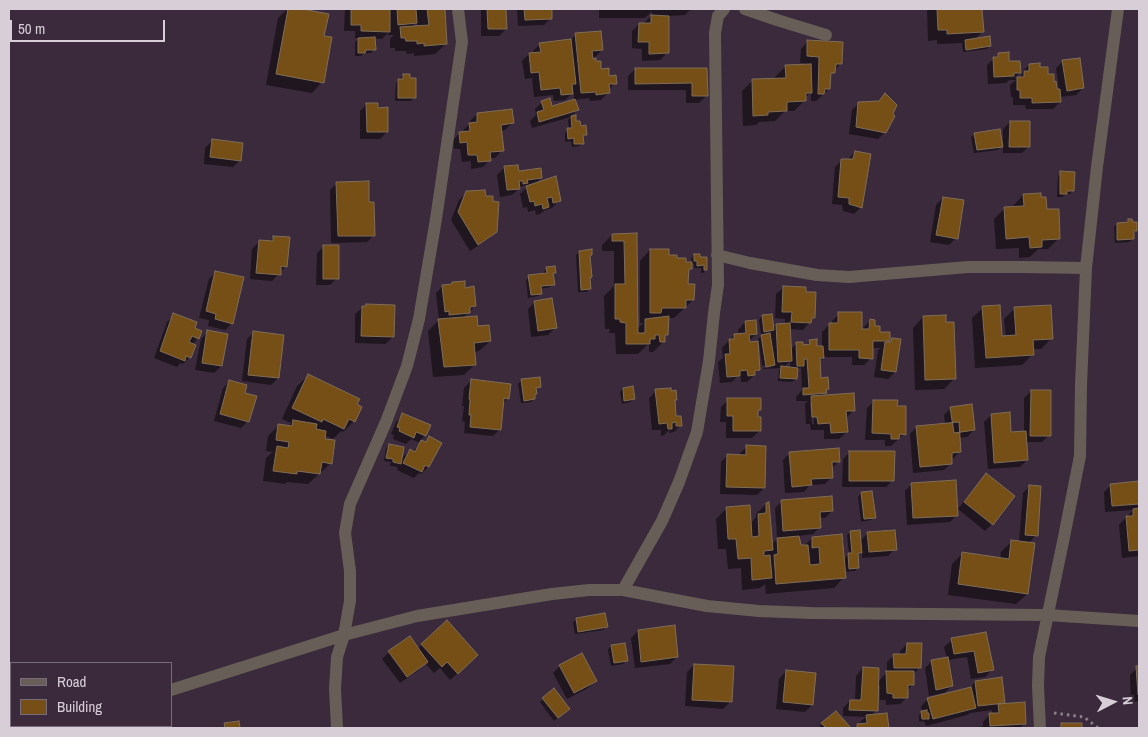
<!DOCTYPE html>
<html>
<head>
<meta charset="utf-8">
<style>
	body { margin:0 }
	#map { position:relative; width:1148px; height:737px; overflow:hidden; background:#3a2a3b; font-family:"Archivo Narrow",sans-serif }
	canvas { display:block }
	.frame { position:absolute; inset:0; border:10px solid #d8ced8; pointer-events:none }
	.legend { position:absolute; left:10px; top:662px; width:162px; height:65px; box-sizing:border-box; background:#3a2a3b; border:1px solid #796c7a; margin:0; padding:6px 9px; list-style:none; font-size:15px; color:#d8ced8 }
	.legend li { display:flex; align-items:center; gap:10px; height:25px }
	.legend b { width:25px; border:1px solid #796c7a }
	.north { position:absolute; left:1088px; top:677px; width:50px; height:50px; -webkit-text-stroke:4px #3a2a3b; paint-order:stroke; rotate:85deg; font-size:14px; font-weight:700; line-height:20px; text-align:center; color:#d8ced8 }
	.north::after { content:''; display:block; margin:auto; width:18px; height:22px; background:#d8ced8; clip-path:polygon(50% 0,100% 100%,50% 72%,0 100%) }
	.scale { position:absolute; left:10px; top:20px; width:155px; height:22px; box-sizing:border-box; border:2px solid #d8ced8; border-top:0; padding-left:6px; font-size:15px; line-height:18px; white-space:nowrap; color:#d8ced8; -webkit-text-stroke:4px #3a2a3b; paint-order:stroke }
</style>
</head>
<body>
<div id="map">
<canvas width="1148" height="737"></canvas>
<div class="frame"></div>
<ul class="legend">
<li><b style="height:6px;background:#675f57"></b>Road</li>
<li><b style="height:14px;background:#764f17"></b>Building</li>
</ul>
<div class="north">N</div>
<div class="scale">50 m</div>
</div>
<script>
const ctx = document.querySelector('canvas').getContext('2d');
ctx.lineJoin = 'round';
function fill(path, color) { ctx.fillStyle = color; ctx.fill(path, 'evenodd'); }
const toPath = rows => new Path2D(rows.map(r => 'M' + r).join(''));
function stroke(path, color, width, dash) { ctx.strokeStyle = color; ctx.lineWidth = width; ctx.lineCap = dash ? 'butt' : 'round'; ctx.setLineDash(dash || []); ctx.stroke(path); }
fill(toPath([
	[288,9,295,9,327,15,323,37,322,82,312,93,266,85,278,18],
	[345,9,443,9,446,44,435,54,414,56,414,53,407,54,406,51,395,51,395,48,390,48,390,39,394,35,388,35,388,33,382,39,374,38,375,49,371,53,364,53,361,56,355,56,355,42,359,38,355,38,355,31,344,31],
	[417,21,418,27,411,28],
	[481,9,505,9,506,29,499,36,481,36],
	[517,9,551,9,551,18,544,25,518,26],
	[599,9,691,9,685,15,668,16,667,53,660,60,642,61,642,49,632,48,632,31,639,24,643,24,651,16,652,16,652,11,645,18,599,18],
	[927,9,981,9,982,32,975,39,990,46,987,49,963,52,962,43,937,44,937,40,928,41],
	[576,35,602,50,595,57,591,57,600,70,615,83,608,90,608,93,601,100,590,101,589,98,574,100,574,92,565,100,554,101,553,95,534,97,532,78,525,79,522,61,529,54,533,54,533,51,540,44,570,40],
	[808,41,841,63,829,77,829,89,816,101,811,101,811,92,805,98,805,100,794,111,785,111,775,121,759,122,756,125,743,126,742,91,753,80,775,79,775,77,786,66,808,65,808,64,800,63,801,49],
	[810,64,812,64,812,73,810,73],
	[999,54,1020,73,1014,78,1019,78,1022,75,1022,72,1029,65,1038,69,1047,75,1056,90,1059,90,1056,68,1063,61,1083,88,1076,95,1060,97,1060,102,1053,109,1026,109,1025,105,1013,105,1013,97,1011,97,1010,85,1016,80,1009,80,1006,83,988,84,987,65],
	[635,69,706,69,706,96,699,103,686,103,686,90,628,90,628,76],
	[403,75,415,97,411,101,395,101,396,83],
	[885,94,892,114,885,132,878,139,849,134,852,110,859,103,877,102],
	[542,102,552,107,577,110,570,117,575,116,575,123,585,134,582,138,583,143,579,146,572,147,571,141,565,142,565,133,569,129,568,120,571,117,532,128,530,121,536,115,535,109],
	[367,104,377,109,387,132,380,139,360,139,360,111],
	[477,114,512,123,505,130,500,131,502,150,495,158,490,158,490,160,483,167,471,169,471,161,462,162,460,149,454,149,453,140,460,133,463,133,463,131,470,123,470,121],
	[1010,122,1029,146,1022,153,1003,153,1003,129],
	[975,134,1001,146,998,150,974,153,971,137],
	[212,141,240,160,233,167,204,164,205,148],
	[855,152,861,207,854,214,843,211,842,205,832,204,835,167,842,160,848,159],
	[504,168,518,173,541,178,534,185,559,200,552,208,545,210,540,214,536,215,535,210,528,212,527,207,523,208,520,194,529,185,522,186,512,195,500,197,497,175],
	[1061,173,1073,190,1070,194,1066,194,1062,197,1057,197,1058,176],
	[337,183,368,203,374,235,367,242,331,243,330,190],
	[467,192,485,197,496,232,488,239,470,251,451,220,459,200],
	[1023,195,1045,211,1059,238,1048,249,1038,249,1030,257,1019,258,1019,248,996,249,994,219,1005,208,1013,208,1013,206],
	[943,198,956,238,949,245,930,242,936,205],
	[1128,220,1136,231,1132,234,1133,239,1129,242,1115,243,1114,227,1117,224,1125,224],
	[612,235,636,235,637,329,643,323,640,323,640,261,650,250,676,259,691,269,687,272,687,285,693,300,674,318,667,318,667,334,664,337,664,341,653,352,649,352,649,345,647,345,638,354,616,354,615,333,609,333,610,329,605,329,604,296,614,286,614,251,602,251,602,245],
	[274,237,286,266,272,281,250,279,252,249,259,242,269,242],
	[324,246,337,278,330,285,316,285,317,253],
	[579,252,589,257,588,279,590,289,586,292,578,292,576,255],
	[695,255,698,258,706,258,706,269,703,273,701,273,701,268,694,268,694,264,692,263,691,258],
	[547,268,554,272,552,274,553,284,550,287,540,289,541,293,538,296,528,298,526,280,529,277,544,275,544,272],
	[216,272,232,323,225,330,208,326,209,320,199,318,209,279],
	[453,283,475,306,463,318,477,328,490,341,479,351,474,352,475,364,464,375,433,377,428,331,439,320,436,293,443,286,450,285],
	[784,287,814,317,803,330,789,329,790,350,796,344,802,346,805,346,810,341,816,347,822,347,822,332,830,324,832,325,832,321,839,314,861,330,870,321,879,334,888,333,889,343,892,339,895,372,888,379,874,377,878,350,881,348,872,348,871,358,864,365,852,365,852,357,823,357,819,362,820,379,828,389,822,396,854,410,846,418,847,432,839,439,824,439,824,430,811,430,810,424,806,424,805,404,808,401,796,401,796,397,802,390,801,367,796,372,796,379,792,382,778,381,779,370,781,368,763,369,763,368,771,367,771,365,762,366,759,343,757,343,759,370,747,382,741,382,741,377,737,377,732,382,720,383,718,362,723,358,722,348,734,335,739,335,738,330,745,322,756,334,749,341,749,343,759,342,758,339,764,334,761,334,759,320,762,316,771,315,773,329,776,325,785,324,785,319,775,318,776,294],
	[790,361,790,368,784,367],
	[810,402,813,402,814,424,812,424],
	[535,302,555,328,548,335,531,337,528,309],
	[367,305,393,337,385,344,355,343,355,314,363,307,365,307],
	[983,308,1001,337,1006,337,1004,319,1015,308,1052,338,1041,349,1033,349,1033,354,1022,365,975,368,972,318],
	[174,315,193,329,198,338,192,345,190,357,183,364,180,363,177,367,154,358,167,322],
	[923,317,955,378,944,389,915,390,913,328],
	[208,332,221,366,214,373,195,370,201,339],
	[254,332,278,378,271,385,242,381,247,339],
	[308,376,356,405,354,421,343,432,341,431,333,439,324,435,324,440,331,463,308,484,287,482,285,484,263,481,266,458,273,452,266,451,268,436,279,425,288,427,291,423,282,419,297,386],
	[472,380,508,398,503,404,500,429,493,436,464,433,465,422,462,421,464,406,462,406,464,388],
	[522,380,540,387,535,390,534,399,531,402,521,403,518,384],
	[230,381,243,394,248,421,241,428,214,421,223,388],
	[623,389,633,399,630,402,622,404,620,392],
	[656,391,670,392,676,400,674,402,675,418,681,425,674,432,669,433,669,430,664,435,661,436,661,430,652,430,649,398],
	[1031,391,1049,435,1042,442,1025,442,1027,460,1020,467,988,469,984,422,991,415,1010,434,1024,433,1024,398],
	[728,400,759,409,756,412,759,431,752,438,726,438,726,422,720,422,721,407],
	[874,401,896,407,904,434,891,446,885,446,885,440,865,440,867,408],
	[951,408,974,430,967,437,959,438,960,451,953,459,951,459,951,463,944,470,913,473,910,434,917,427,945,425,944,415],
	[403,415,425,435,420,441,424,443,429,437,428,467,421,474,419,473,414,478,397,470,398,467,390,466,391,462,384,461,386,449,389,446,400,463,403,457,410,450,413,452,420,443,411,439,406,444,393,439,394,435,391,434,396,422],
	[747,447,764,488,757,495,720,494,721,462,728,455,739,456,739,454],
	[850,452,893,480,886,487,842,487,843,459],
	[790,453,839,461,831,469,832,477,825,484,810,485,804,492,785,493,783,460],
	[986,475,992,524,985,531,958,509,979,482],
	[1139,483,1139,556,1122,558,1119,525,1133,510,1105,512,1104,492,1111,485],
	[912,484,957,515,950,522,907,525,905,491],
	[1030,486,1036,535,1029,543,1027,594,1016,604,948,595,952,564,962,554,1000,559,1001,552,1012,541,1019,542,1023,493],
	[861,493,874,517,871,520,861,522,858,497],
	[782,501,832,511,825,518,819,518,820,527,813,534,798,536,799,547,804,546,812,538,843,560,849,554,847,535,850,532,860,541,868,533,895,549,888,556,862,558,862,552,857,556,858,568,855,571,844,572,844,577,834,588,766,594,765,584,760,588,742,590,741,568,728,569,726,549,718,549,716,519,727,508,750,524,756,517,756,514,766,504,771,545,779,537,777,537,775,508],
	[577,619,607,626,603,630,575,634,573,623],
	[447,622,470,662,450,680,440,668,434,673,425,663,420,669,400,683,382,659,389,652,417,649],
	[638,631,677,657,670,664,635,668,631,638],
	[985,633,992,670,985,677,971,679,967,657,948,660,952,686,943,694,943,693,929,696,925,668,932,661,947,659,944,647,952,640],
	[907,644,920,667,913,675,912,685,907,691,907,697,900,704,886,705,886,700,880,700,880,686,878,686,877,710,871,715,886,714,887,728,854,728,857,725,860,725,859,723,866,717,843,716,843,708,850,701,855,701,856,676,863,668,878,682,887,672,887,662,894,655,900,655,900,651],
	[611,646,626,661,623,664,611,666,608,650],
	[694,665,730,702,723,709,685,706,687,672],
	[560,666,595,681,588,688,567,699,553,673],
	[1137,668,1139,668,1139,701,1131,702,1130,675],
	[786,671,812,705,805,712,776,709,779,679],
	[1001,679,1004,705,1025,723,1020,728,974,728,983,726,983,722,990,714,992,714,992,710,970,713,967,715,926,726,924,721,919,722,919,715,922,712,921,706,928,699,969,689,975,682],
	[543,699,565,712,554,721,540,702],
	[836,713,849,728,818,728,822,724]
]), '#0007');
const building = toPath([
	[288,9,302,9,329,14,324,36,332,37,324,83,276,74,288,9],
	[351,9,390,9,390,32,361,31,361,25,351,25,351,9],
	[397,9,416,9,417,23,398,25,397,9],
	[427,9,445,9,447,44,424,46,424,43,417,44,417,41,406,41,405,38,401,38,400,27,429,25,427,9],
	[487,9,506,9,507,29,488,29,487,9],
	[524,9,552,9,552,19,525,20,524,9],
	[937,9,982,9,984,32,947,34,947,30,938,30,937,9],
	[651,15,669,16,669,53,649,54,649,42,638,42,639,23,651,23,651,15],
	[601,31,603,50,592,51,593,59,596,58,596,61,601,61,601,69,609,68,609,76,616,75,617,84,609,84,610,93,596,95,596,92,581,93,575,33,601,31],
	[990,36,991,46,966,50,965,40,990,36],
	[375,37,376,50,366,50,365,53,358,53,358,38,375,37],
	[571,39,576,84,572,84,573,94,561,95,560,88,541,90,539,72,531,73,529,53,541,52,539,43,571,39],
	[807,40,843,42,842,64,836,64,835,73,831,73,830,89,825,89,824,94,818,94,819,57,807,56,807,40],
	[1009,52,1009,61,1020,61,1021,73,1014,73,1014,76,994,77,993,57,998,57,998,53,1009,52],
	[1080,58,1084,88,1067,91,1062,60,1080,58],
	[1040,63,1040,67,1048,67,1048,74,1054,74,1054,82,1056,81,1057,89,1060,89,1061,102,1032,103,1032,98,1020,98,1020,90,1017,90,1017,77,1024,77,1024,71,1029,71,1029,64,1040,63],
	[811,64,812,93,806,93,806,101,787,102,787,111,768,112,768,115,753,116,752,79,786,78,785,65,811,64],
	[635,68,707,68,708,96,692,96,692,83,635,84,635,68],
	[403,74,410,74,410,78,416,78,416,98,398,98,398,79,403,79,403,74],
	[885,93,897,105,893,114,895,116,886,133,856,127,858,102,879,101,885,93],
	[550,98,552,106,575,99,579,110,539,122,537,112,544,110,541,101,550,98],
	[366,103,378,103,378,108,388,107,388,132,367,132,366,103],
	[512,109,514,123,501,125,504,151,490,152,491,161,478,162,477,155,468,155,467,142,460,143,459,132,470,131,469,123,477,122,477,113,512,109],
	[576,115,576,121,580,121,581,126,586,125,587,135,583,135,584,144,574,144,574,138,568,139,567,128,572,128,571,116,576,115],
	[1010,121,1030,121,1030,147,1009,147,1010,121],
	[1000,129,1003,147,977,150,974,133,1000,129],
	[212,139,243,143,241,161,210,157,212,139],
	[855,151,871,154,862,208,849,204,849,198,838,197,841,159,853,159,855,151],
	[518,165,519,171,541,168,542,178,527,180,528,183,523,184,523,181,519,181,520,189,507,190,504,166,518,165],
	[1060,171,1075,172,1074,191,1067,191,1067,194,1060,194,1060,171],
	[556,176,561,201,553,203,552,197,547,198,549,207,543,209,542,204,535,206,534,201,530,202,526,186,556,176],
	[369,181,369,202,374,202,375,236,338,236,336,182,369,181],
	[485,190,486,196,493,196,493,201,499,202,497,232,478,245,458,212,466,191,485,190],
	[1041,193,1041,197,1046,197,1047,209,1059,209,1060,239,1042,240,1042,247,1030,248,1029,237,1006,239,1004,207,1024,206,1023,194,1041,193],
	[943,197,964,200,958,239,936,235,943,197],
	[1128,219,1132,219,1133,222,1137,222,1137,231,1134,231,1134,239,1117,240,1117,223,1128,222,1128,219],
	[637,233,638,333,645,333,645,319,669,316,668,335,665,335,665,342,660,342,659,335,655,335,655,339,650,339,650,344,626,344,626,323,620,322,620,319,615,319,615,284,625,284,624,241,612,241,612,234,637,233],
	[273,236,290,237,287,267,281,266,281,275,256,273,259,240,273,241,273,236],
	[323,245,339,245,339,279,323,279,323,245],
	[592,249,592,255,590,256,592,277,590,278,591,289,581,290,579,251,592,249],
	[650,249,669,249,669,255,677,255,677,258,686,258,686,262,692,262,692,269,689,269,688,284,695,284,694,300,686,300,686,308,662,308,661,313,650,313,650,249],
	[694,254,700,254,700,257,707,257,707,270,704,270,704,265,697,266,697,261,694,261,694,254],
	[555,266,556,273,553,273,555,285,541,286,542,294,531,295,528,275,547,273,546,267,555,266],
	[215,271,244,277,233,324,215,319,216,314,206,311,215,271],
	[465,281,465,288,474,286,476,306,470,307,470,313,449,315,449,311,445,312,442,285,452,284,452,282,465,281],
	[783,286,806,287,806,292,816,292,815,318,812,318,811,323,791,322,792,312,782,312,783,286],
	[552,298,557,328,538,331,534,301,552,298],
	[366,304,395,305,394,337,361,336,362,306,366,306,366,304],
	[1000,305,1002,336,1016,335,1014,307,1051,305,1053,339,1033,340,1034,355,986,358,982,306,1000,305],
	[838,312,862,312,862,329,869,329,870,319,875,320,875,326,880,326,880,332,890,332,890,341,873,341,873,359,859,358,859,350,829,350,829,323,838,323,838,312],
	[173,313,197,322,195,328,202,331,199,339,192,336,189,342,196,345,191,358,186,356,185,361,160,351,173,313],
	[772,314,774,330,764,332,762,315,772,314],
	[946,315,946,322,954,322,956,379,925,380,923,316,946,315],
	[477,316,478,326,489,325,491,341,474,343,476,365,444,367,438,319,477,316],
	[756,320,757,334,749,335,750,342,758,341,760,370,755,371,755,375,748,376,747,370,740,371,740,376,727,377,725,354,730,354,729,339,734,339,734,334,746,333,745,321,756,320],
	[790,323,792,361,778,362,776,324,790,323],
	[207,330,228,334,222,366,202,363,207,330],
	[253,331,284,335,279,378,248,375,253,331],
	[770,333,775,365,766,367,761,335,770,333],
	[892,338,901,339,896,372,881,370,885,342,891,342,892,338],
	[817,339,817,346,823,346,824,358,820,358,821,378,828,377,829,389,826,390,827,393,803,395,803,388,809,388,807,359,804,359,804,366,797,366,796,342,803,342,803,345,810,344,809,340,817,339],
	[781,366,798,368,797,379,780,378,781,366],
	[308,374,360,399,357,404,362,407,355,422,349,419,344,429,323,419,322,422,292,408,308,374],
	[540,377,541,387,536,388,537,394,535,394,535,399,524,401,521,379,540,377],
	[471,379,511,384,509,399,504,398,501,430,470,427,471,415,469,415,470,400,469,399,471,379],
	[229,380,247,385,245,393,257,396,249,422,220,414,229,380],
	[633,386,635,399,624,401,623,388,633,386],
	[671,388,671,391,676,390,677,400,675,400,676,416,681,416,682,426,676,426,676,422,672,423,672,429,668,429,667,423,659,424,655,389,671,388],
	[1031,390,1051,390,1051,436,1030,436,1031,390],
	[854,393,855,411,846,411,848,432,831,433,830,423,818,424,817,417,812,417,811,396,854,393],
	[727,398,761,398,761,410,758,410,758,417,761,417,761,431,733,431,733,416,727,416,727,398],
	[873,400,898,400,897,406,906,406,906,435,900,434,899,439,891,439,891,434,872,433,873,400],
	[972,404,975,430,954,433,950,407,972,404],
	[1010,412,1011,432,1026,431,1028,460,994,463,991,414,1010,412],
	[402,413,431,425,426,436,416,432,414,438,399,431,400,428,397,427,402,413],
	[293,420,317,424,316,429,326,431,325,439,335,440,332,464,322,462,320,474,297,471,297,474,273,471,277,446,288,448,289,442,276,440,278,424,292,426,293,420],
	[959,422,961,452,952,453,952,464,920,467,916,426,959,422],
	[429,436,442,443,429,467,425,465,422,472,403,463,410,449,415,452,421,440,426,442,429,436],
	[389,444,404,447,401,464,393,462,393,459,386,458,389,444],
	[746,445,766,446,765,488,726,487,727,454,746,455,746,445],
	[839,448,840,462,832,462,833,478,811,479,812,485,792,487,789,452,839,448],
	[849,451,895,451,894,481,849,481,849,451],
	[986,473,1015,496,993,525,964,502,986,473],
	[956,480,958,516,913,518,911,483,956,480],
	[1139,481,1139,504,1112,506,1110,484,1139,481],
	[1029,485,1041,486,1038,536,1025,535,1029,485],
	[872,491,876,518,864,519,861,492,872,491],
	[832,496,833,511,820,512,821,528,783,531,781,500,832,496],
	[769,502,773,550,764,551,764,556,770,555,772,578,752,580,751,558,738,559,736,539,728,539,726,507,750,505,752,537,759,536,758,514,766,513,766,503,769,502],
	[1139,508,1139,550,1129,551,1126,516,1133,516,1133,509,1139,508],
	[860,530,862,553,858,553,859,568,849,569,848,553,852,553,850,531,860,530],
	[895,530,897,550,869,552,867,532,895,530],
	[842,534,846,578,776,584,774,555,778,554,777,538,799,536,801,545,808,545,810,565,820,564,819,547,812,548,812,537,842,534],
	[1011,540,1035,543,1028,594,958,584,962,552,1009,559,1011,540],
	[605,613,608,627,578,632,576,618,605,613],
	[447,620,478,655,458,674,447,662,442,667,421,644,447,620],
	[675,625,678,657,641,662,638,630,675,625],
	[986,632,994,670,978,673,974,651,954,654,951,638,986,632],
	[410,636,428,662,407,677,388,651,410,636],
	[625,643,628,661,614,663,611,645,625,643],
	[907,643,922,643,921,668,894,668,893,654,906,654,907,643],
	[582,653,597,681,574,693,559,665,582,653],
	[948,657,953,686,936,690,931,660,948,657],
	[694,664,734,666,732,702,692,700,694,664],
	[1136,666,1139,666,1139,695,1138,695,1136,666],
	[863,667,879,668,878,711,849,710,850,700,861,700,863,667],
	[786,670,816,673,813,705,783,702,786,670],
	[886,671,914,671,914,685,908,685,908,698,893,698,893,694,887,693,886,671],
	[1002,677,1005,703,978,706,975,681,1002,677],
	[971,687,976,708,933,719,927,698,971,687],
	[554,688,570,709,558,718,542,698,554,688],
	[1025,702,1026,724,990,726,989,713,999,713,998,704,1025,702],
	[927,710,927,713,929,713,929,719,922,719,921,711,927,710],
	[836,711,851,728,826,728,821,723,836,711],
	[887,713,889,728,857,728,857,724,867,723,866,715,887,713],
	[239,721,240,728,225,728,224,723,239,721],
	[1061,723,1082,723,1082,728,1061,728,1061,723]
]);
fill(building, '#764f17');
stroke(building, '#7e6d59', 1);
stroke(toPath([
	[1054,713,1084,717,1098,728]
]), '#8c7f8c', 3, [2.5, 4]);
stroke(toPath([
	[745,9,777,20,826,35],
	[717,255,750,263,817,275,849,277,968,267,1023,267,1086,268],
	[623,590,662,521,679,482,697,432,709,361,714,313,718,285,715,33,718,16,724,9],
	[171,690,344,635,417,616,552,594,589,590,623,590,707,606,759,611,811,613,1047,615,1139,621],
	[96,728,100,726],
	[337,728,335,689,337,657,344,635,350,601,350,571,345,533,350,504,386,422,407,366,419,319,436,219,462,42,458,9],
	[1040,728,1038,686,1039,657,1064,537,1080,456,1081,385,1086,268,1097,167,1118,9]
]), '#675f57', 12);
</script>
</body>
</html>
